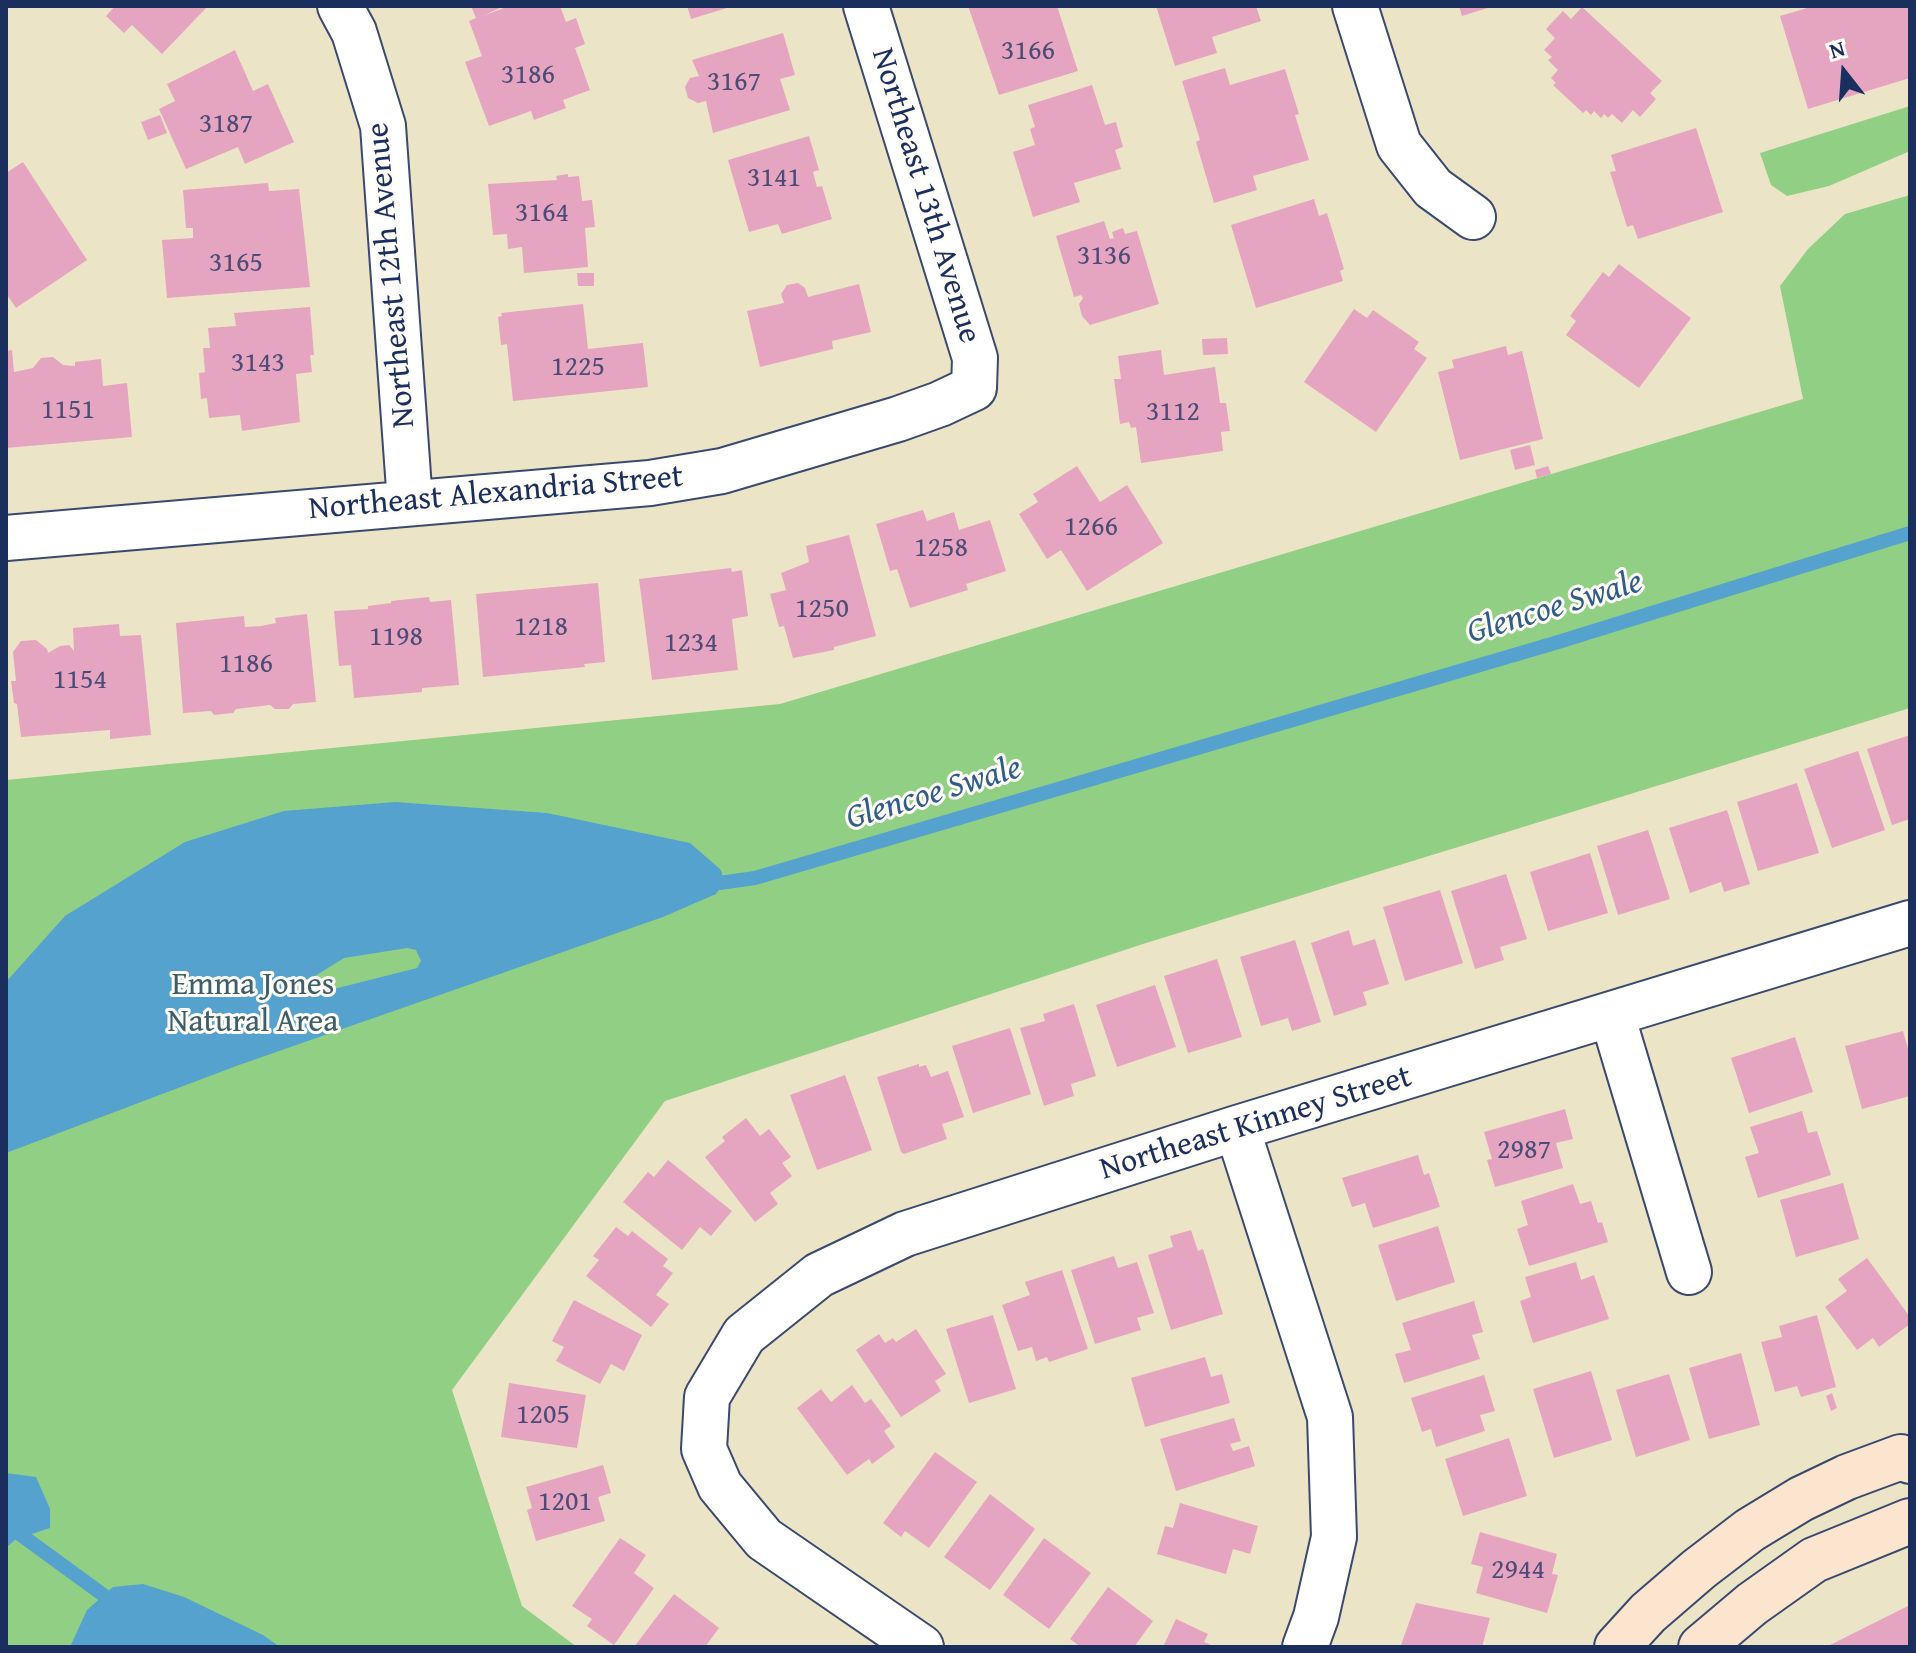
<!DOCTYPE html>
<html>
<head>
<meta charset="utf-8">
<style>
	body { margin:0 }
	#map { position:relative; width:1916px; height:1653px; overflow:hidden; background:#ece4c6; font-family:"Gentium Book Plus",serif }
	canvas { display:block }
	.frame { position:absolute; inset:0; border:8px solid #1b2f5e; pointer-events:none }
	.north { position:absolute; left:1804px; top:32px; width:80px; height:80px; -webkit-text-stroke:6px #fdfcf7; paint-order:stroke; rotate:343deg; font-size:22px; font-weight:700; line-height:32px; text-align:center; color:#1b2f5e }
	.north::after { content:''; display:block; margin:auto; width:28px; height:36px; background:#1b2f5e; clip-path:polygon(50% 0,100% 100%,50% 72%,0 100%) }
</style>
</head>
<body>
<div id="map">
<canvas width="1916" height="1653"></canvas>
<div class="frame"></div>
<div class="north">N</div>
</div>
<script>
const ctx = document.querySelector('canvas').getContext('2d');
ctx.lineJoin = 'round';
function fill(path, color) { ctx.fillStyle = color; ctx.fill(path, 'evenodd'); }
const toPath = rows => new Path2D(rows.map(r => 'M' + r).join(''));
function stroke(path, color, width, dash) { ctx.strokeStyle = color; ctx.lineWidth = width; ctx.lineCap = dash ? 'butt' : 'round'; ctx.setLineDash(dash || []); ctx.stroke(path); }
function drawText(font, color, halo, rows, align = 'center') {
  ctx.font = font + ' "Gentium Book Plus",serif'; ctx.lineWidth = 6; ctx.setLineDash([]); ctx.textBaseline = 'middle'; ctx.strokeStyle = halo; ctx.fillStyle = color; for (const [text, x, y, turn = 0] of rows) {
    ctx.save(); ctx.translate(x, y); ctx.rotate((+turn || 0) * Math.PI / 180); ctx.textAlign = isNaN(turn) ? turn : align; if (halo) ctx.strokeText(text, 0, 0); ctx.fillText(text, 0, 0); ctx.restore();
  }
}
fill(toPath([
	[1910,106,1910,151,1829,186,1787,196,1771,185,1760,153],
	[1910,195,1910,708,1146,943,665,1101,452,1390,522,1606,577,1647,6,1647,6,780,780,704,1803,399,1780,286,1808,249,1845,214]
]), '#91cf85');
fill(toPath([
	[395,802,547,813,690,843,721,870,724,882,716,894,663,917,239,1065,6,1153,6,982,65,916,185,842,284,811],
	[407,948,416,950,421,961,417,968,330,990,316,987,315,976,344,958],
	[6,1473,36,1477,50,1509,50,1528,16,1539,6,1548],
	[143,1584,184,1597,263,1635,280,1647,70,1647,87,1610,113,1587]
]), '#54a2cd');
stroke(toPath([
	[705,885,755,878,1555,643,1910,533],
	[6,1527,17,1532,117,1605]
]), '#54a2cd', 14);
fill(toPath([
	[115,6,208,6,162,54,132,25,124,33,106,16],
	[471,6,504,6,483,16,509,6,560,6,566,22,576,18,585,44,575,48,590,90,563,100,566,108,534,120,531,111,489,126,465,62,482,56,469,21,476,18],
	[687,6,730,6,730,7,691,19],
	[968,6,1057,6,1078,71,999,95],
	[1156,6,1256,6,1261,21,1212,37,1217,53,1175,66],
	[1459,6,1491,6,1491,7,1462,16],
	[1814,6,1910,6,1910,78,1808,109,1780,16],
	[1582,7,1662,81,1650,93,1656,99,1640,117,1633,110,1622,123,1612,114,1608,118,1604,114,1601,118,1594,111,1591,115,1586,110,1583,113,1553,85,1556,83,1551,78,1558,70,1548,60,1552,57,1544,50,1555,38,1546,29,1563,11,1571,19],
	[783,33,795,75,780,79,790,110,713,133,706,101,698,103,688,98,685,87,690,78,699,76,692,60],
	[235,50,253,91,268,84,294,142,245,164,238,147,186,169,159,109,175,101,167,84],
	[1225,68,1230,85,1285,69,1299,114,1295,115,1309,160,1253,176,1257,190,1214,203,1196,142,1200,140,1182,81],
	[1092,85,1105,125,1116,122,1123,147,1115,150,1121,169,1074,183,1080,202,1033,217,1013,152,1035,145,1030,129,1035,127,1028,105],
	[160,115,167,133,148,140,141,122],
	[1696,128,1723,212,1638,239,1633,225,1627,227,1610,172,1616,171,1611,155],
	[809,136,819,170,813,172,817,187,822,186,832,219,782,234,778,224,749,232,728,160],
	[23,162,87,260,16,308,6,293,6,173],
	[568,174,568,177,579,176,582,201,592,200,595,227,585,228,588,267,524,273,522,247,508,249,507,234,493,235,488,184,557,180,556,176],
	[268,183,269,191,299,189,310,287,167,298,162,240,193,238,193,228,186,228,183,190],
	[1314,199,1319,216,1327,213,1344,269,1340,271,1343,281,1256,308,1231,225],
	[1104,221,1110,239,1114,238,1112,232,1123,228,1125,234,1137,231,1159,304,1090,325,1082,316,1079,304,1083,298,1081,295,1074,297,1056,236],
	[1619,264,1691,318,1639,388,1566,335,1576,321,1570,316,1603,272,1609,277],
	[577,273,594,273,594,286,578,286],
	[798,283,805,288,808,297,859,284,871,332,832,341,833,349,760,367,747,311,784,303,781,294,787,285],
	[583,304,588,349,643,343,648,387,513,401,507,344,501,345,498,317,502,316,501,313],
	[310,307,314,355,310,355,312,372,296,374,300,422,242,431,240,415,209,418,207,398,201,399,199,373,205,372,203,348,210,348,208,328,236,326,234,313],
	[1354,309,1367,318,1373,310,1419,342,1414,349,1427,358,1376,432,1304,382],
	[1227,338,1228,354,1203,355,1202,339],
	[1506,346,1508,355,1522,351,1543,439,1460,460,1438,372,1454,368,1452,360],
	[12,350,14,372,33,368,41,358,53,357,63,365,75,366,75,362,101,359,103,386,127,383,132,437,6,448,6,351],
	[1161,350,1164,375,1215,367,1220,403,1226,403,1230,431,1221,432,1223,451,1141,463,1136,427,1131,428,1129,422,1120,424,1114,379,1121,379,1118,356],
	[1530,445,1535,465,1515,470,1510,450],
	[1077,466,1100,502,1127,485,1163,543,1087,591,1061,550,1047,559,1019,514,1038,502,1033,494],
	[1548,466,1551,474,1537,478,1535,470],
	[923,510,927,521,954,512,959,530,990,520,1006,571,966,584,968,590,910,608,897,569,890,571,876,524],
	[849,535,876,636,834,647,834,650,793,658,784,626,779,627,770,594,786,590,781,573,809,562,806,546],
	[731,568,732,572,742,570,748,616,732,619,738,670,652,680,639,579],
	[598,583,605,662,584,664,585,667,483,677,476,594],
	[429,597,430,602,451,600,459,685,422,688,422,692,354,698,351,665,339,666,334,611,368,609,368,606,391,603,391,601],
	[307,614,316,702,293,704,289,709,275,709,270,705,236,709,233,713,214,715,211,711,183,713,176,623,244,616,245,627,261,626,276,623,275,618],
	[119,624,120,636,141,635,151,735,110,739,110,730,21,737,17,704,14,703,11,681,16,681,13,652,21,641,36,640,47,649,48,653,60,646,69,645,74,651,73,628],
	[1910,735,1910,819,1892,825,1867,749],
	[1858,751,1885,830,1832,848,1804,769],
	[1797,783,1819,853,1758,871,1737,802],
	[1727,810,1750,884,1724,892,1721,882,1690,893,1669,828],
	[1648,830,1670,899,1618,915,1597,846],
	[1590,853,1608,913,1548,931,1530,872],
	[1506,874,1527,939,1500,947,1504,960,1475,969,1451,891],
	[1440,890,1463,963,1405,981,1383,907],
	[1349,930,1353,946,1375,939,1389,984,1363,992,1367,1005,1334,1016,1311,943],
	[1295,940,1321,1022,1292,1031,1288,1018,1261,1026,1240,957],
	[1217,959,1242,1037,1188,1053,1164,976],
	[1155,985,1176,1047,1117,1067,1096,1005],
	[1074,1004,1096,1076,1071,1084,1074,1096,1044,1106,1020,1028,1045,1021,1043,1014],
	[1010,1028,1031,1094,973,1113,952,1046],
	[1903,1031,1910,1056,1910,1096,1862,1109,1845,1046],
	[1795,1037,1813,1092,1749,1113,1731,1058],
	[919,1064,919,1067,926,1065,931,1077,948,1071,964,1117,942,1124,947,1139,904,1154,901,1152,877,1077],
	[845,1075,872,1150,817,1170,790,1095],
	[1565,1109,1573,1139,1556,1143,1563,1168,1495,1187,1487,1160,1492,1159,1484,1132],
	[1802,1111,1808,1133,1817,1131,1831,1175,1758,1198,1745,1157,1759,1153,1750,1127],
	[746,1118,760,1136,769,1129,791,1157,782,1163,792,1176,770,1193,778,1204,755,1222,705,1157,725,1141,722,1137],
	[1418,1155,1424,1175,1429,1173,1440,1207,1373,1228,1365,1203,1352,1207,1342,1178],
	[668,1160,732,1211,711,1236,700,1227,682,1250,623,1202,648,1172,654,1177],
	[1843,1183,1859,1239,1796,1257,1780,1200],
	[1573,1184,1580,1204,1591,1201,1598,1223,1602,1222,1608,1242,1529,1266,1517,1229,1528,1225,1521,1201],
	[1438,1226,1455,1282,1396,1301,1378,1245],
	[616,1227,628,1236,632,1231,668,1259,663,1266,673,1273,656,1295,669,1304,651,1327,586,1276,599,1260,593,1256],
	[1191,1230,1198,1251,1203,1249,1223,1314,1171,1330,1148,1255,1173,1247,1170,1236],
	[1114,1256,1118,1268,1137,1262,1154,1313,1137,1318,1141,1330,1095,1344,1071,1270],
	[1867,1258,1910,1317,1910,1324,1879,1347,1873,1338,1857,1350,1825,1307,1847,1291,1838,1279],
	[1576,1262,1581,1280,1594,1275,1609,1319,1533,1343,1520,1301,1531,1297,1525,1277],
	[1062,1270,1088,1349,1049,1362,1047,1357,1036,1361,1032,1347,1018,1351,1002,1305,1030,1295,1025,1282],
	[574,1300,642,1335,624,1371,611,1364,600,1384,556,1361,564,1347,552,1341],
	[1474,1301,1483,1332,1472,1335,1480,1359,1404,1383,1395,1354,1411,1350,1402,1323],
	[993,1315,1016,1389,969,1403,946,1329],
	[1817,1315,1836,1387,1801,1397,1797,1386,1775,1392,1761,1342,1782,1337,1779,1326],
	[916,1329,946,1374,935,1381,941,1391,901,1417,856,1350,879,1334,885,1343,893,1338,896,1342],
	[1741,1353,1760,1425,1709,1439,1689,1368],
	[1205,1357,1211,1377,1222,1374,1230,1403,1145,1427,1131,1378],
	[1591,1371,1612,1440,1554,1458,1533,1389],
	[1669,1374,1690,1440,1636,1457,1616,1390],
	[1484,1375,1495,1411,1480,1415,1485,1431,1436,1447,1431,1429,1422,1432,1411,1398],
	[509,1383,586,1395,577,1448,501,1437],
	[852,1385,865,1403,871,1399,891,1426,884,1431,895,1447,872,1464,869,1459,847,1475,797,1408,821,1389,831,1402],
	[1832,1393,1837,1408,1831,1411,1826,1396],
	[1234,1418,1241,1441,1230,1444,1233,1451,1249,1446,1255,1466,1176,1491,1160,1439],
	[1509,1438,1527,1496,1463,1516,1445,1459],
	[935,1452,977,1482,929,1548,905,1531,901,1537,883,1523],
	[603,1465,611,1493,598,1497,605,1521,536,1541,527,1510,532,1508,526,1487],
	[990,1494,1035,1529,990,1590,944,1557],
	[1180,1503,1258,1526,1250,1554,1233,1549,1226,1574,1157,1554,1165,1526,1173,1528],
	[1480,1532,1557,1554,1552,1574,1558,1575,1547,1613,1476,1593,1483,1567,1471,1564],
	[620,1538,646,1555,634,1573,654,1588,614,1645,587,1626,592,1619,572,1606],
	[1044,1538,1091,1573,1049,1629,1003,1595],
	[1108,1587,1153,1621,1134,1647,1081,1647,1070,1639],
	[674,1594,719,1628,705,1647,634,1647],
	[1416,1603,1490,1618,1482,1647,1401,1645],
	[1910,1605,1910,1647,1826,1647],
	[1176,1619,1208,1634,1204,1642,1216,1647,1163,1647]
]), '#e5a5c1');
const street = toPath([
	[340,6,354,32,383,126,410,503],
	[1355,6,1399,145,1433,188,1473,217],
	[6,538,650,483,722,471,898,419,940,404,974,388,975,358,866,6],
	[1612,1015,1689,1272],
	[1237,1128,1330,1417,1334,1537,1316,1617,1305,1647],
	[921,1647,764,1539,720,1486,704,1449,707,1397,744,1335,819,1275,905,1234,1237,1128,1910,923]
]);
const secondary = toPath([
	[1617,1647,1648,1613,1699,1569,1750,1530,1801,1499,1847,1477,1901,1457,1910,1461],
	[1701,1647,1752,1604,1814,1560,1910,1521]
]);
stroke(street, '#3a4a6e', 48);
stroke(secondary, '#3a4a6e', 48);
stroke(street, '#fff', 44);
stroke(secondary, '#fce5cf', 44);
drawText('28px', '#4e4c77', null, [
	["3166",1028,52],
	["3186",528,76],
	["3167",734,83],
	["3187",226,125],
	["3141",774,179],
	["3164",542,214],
	["3136",1104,257],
	["3165",236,264],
	["3143",258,364],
	["1225",578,368],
	["1151",68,411],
	["3112",1173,413],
	["1266",1091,528],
	["1258",941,549],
	["1250",822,610],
	["1218",541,628],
	["1198",396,638],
	["1234",691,644],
	["1186",246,665],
	["1154",80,681],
	["2987",1524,1151],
	["1205",543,1416],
	["1201",565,1503],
	["2944",1518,1571]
]);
drawText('32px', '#1b2f5e', '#fdfcf7', [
	["Northeast 13th Avenue",925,196,73],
	["Northeast 12th Avenue",392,275,-95],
	["Northeast Alexandria Street",496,494,-5],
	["Northeast Kinney Street",1256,1124,-17]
]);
drawText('32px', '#3e5f6a', '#fdfcf7', [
	["Emma Jones",253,986],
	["Natural Area",253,1023]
]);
drawText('italic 34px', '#325d8a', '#fdfcf7', [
	["Glencoe Swale",1555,608,-17],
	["Glencoe Swale",934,794,-17]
]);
</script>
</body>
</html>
